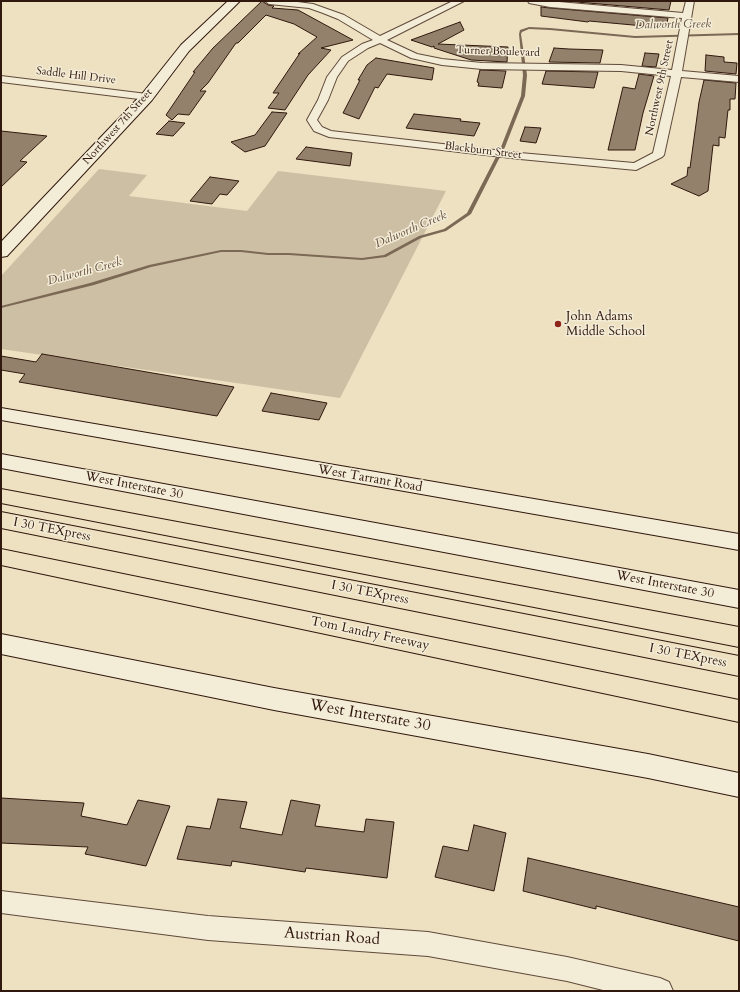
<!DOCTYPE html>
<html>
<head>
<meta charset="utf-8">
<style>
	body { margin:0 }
	#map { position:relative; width:740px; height:992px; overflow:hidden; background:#ede1c1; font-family:Cardo,serif }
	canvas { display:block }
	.frame { position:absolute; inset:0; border:2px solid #31180e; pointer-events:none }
</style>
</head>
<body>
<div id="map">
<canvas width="740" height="992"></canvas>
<div class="frame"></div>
</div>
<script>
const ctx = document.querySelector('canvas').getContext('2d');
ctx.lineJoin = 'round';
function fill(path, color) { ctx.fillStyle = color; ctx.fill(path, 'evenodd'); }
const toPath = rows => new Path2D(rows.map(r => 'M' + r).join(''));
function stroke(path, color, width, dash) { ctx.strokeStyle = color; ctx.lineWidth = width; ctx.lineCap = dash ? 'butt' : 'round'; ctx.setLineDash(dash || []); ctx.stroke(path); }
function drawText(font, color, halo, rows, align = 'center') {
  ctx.font = font + ' Cardo,serif'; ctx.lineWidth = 3; ctx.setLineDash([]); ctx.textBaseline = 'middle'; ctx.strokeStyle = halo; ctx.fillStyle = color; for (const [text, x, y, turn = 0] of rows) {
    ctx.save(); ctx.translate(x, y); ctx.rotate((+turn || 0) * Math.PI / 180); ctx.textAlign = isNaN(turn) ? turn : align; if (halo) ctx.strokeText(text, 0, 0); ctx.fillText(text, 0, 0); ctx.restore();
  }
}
fill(toPath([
	[99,169,147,175,129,196,247,211,278,171,446,191,340,398,1,349,1,276]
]), '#cdbfa3');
fill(toPath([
	[529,27,550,28,635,36,739,33,739,35,635,38,550,30,529,29,522,32,521,34,527,75,525,96,505,147,471,214,446,231,421,238,386,257,362,260,289,255,268,255,241,252,221,252,151,267,94,285,1,308,1,306,90,283,149,265,221,250,241,250,268,253,289,253,362,258,384,255,419,236,444,229,467,213,501,147,521,96,523,75,519,34,520,30,529,27]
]), '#7b6855');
const building = toPath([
	[262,1,268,5,274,6,272,8,298,10,353,40,321,48,331,50,308,75,285,110,268,108,279,93,273,93,300,53,298,54,317,37,294,24,266,15,238,43,236,43,208,83,200,91,206,91,189,115,178,114,172,120,166,115,195,72,193,72,213,48,262,1],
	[565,1,671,1,669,10,565,1],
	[541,7,550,8,668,18,666,28,589,21,588,22,541,16,541,7],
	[460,22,464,30,438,44,508,47,507,62,471,60,434,48,434,46,432,47,411,40,460,22],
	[554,48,569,49,603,50,600,63,549,62,554,48],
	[645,53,659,54,656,67,642,66,645,53],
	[706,55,724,57,724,62,737,63,736,74,705,71,706,55],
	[376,58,434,68,432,80,387,74,378,88,375,87,359,119,343,113,360,80,358,80,367,65,376,58],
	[480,70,506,71,502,88,478,86,479,83,477,82,480,70],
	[546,71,598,72,594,88,542,84,546,71],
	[639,74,654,76,643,113,635,150,608,150,623,87,635,89,639,74],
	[704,80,736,83,735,99,730,99,730,110,728,110,725,138,719,137,719,146,713,145,708,191,699,196,671,184,687,176,688,167,690,168,699,102,704,80],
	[272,112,287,113,265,146,245,152,231,142,255,135,272,112],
	[414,114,461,119,460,121,480,123,474,136,406,128,414,114],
	[169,121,185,123,173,136,156,134,169,121],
	[525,127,541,128,536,143,520,141,525,127],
	[1,131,47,136,20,161,27,162,1,187,1,131],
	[306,147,352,153,350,166,296,159,306,147],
	[210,177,239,181,227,195,220,194,212,204,190,201,210,177],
	[42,354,234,387,217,416,19,382,25,374,1,370,1,356,36,362,42,354],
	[271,393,327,403,319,420,262,411,271,393],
	[1,798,84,803,81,816,127,825,138,800,170,806,146,866,85,854,88,847,1,843,1,798],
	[218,799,247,802,240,828,282,835,291,800,320,805,315,826,364,832,366,819,394,822,387,878,306,868,305,872,232,861,231,866,177,859,187,826,210,829,218,799],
	[474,825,506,833,494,891,435,877,443,846,468,851,474,825],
	[528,858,739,907,739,941,596,906,596,909,523,891,528,858]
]);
fill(building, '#93816b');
stroke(building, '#31180e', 1);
const street = toPath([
	[265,1,290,1,313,4,344,15,380,36,453,1,464,1,387,40,417,54,442,59,482,63,621,65,672,70,682,18,550,7,529,3,528,1,548,1,683,13,686,1,694,1,682,71,739,76,739,82,681,77,664,155,662,157,636,170,520,159,329,137,314,131,307,120,318,100,327,77,342,57,362,44,373,40,338,19,323,13,309,8,269,4,265,1],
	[380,43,411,58,442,65,482,69,621,71,671,76,653,153,634,163,520,153,331,131,322,127,317,120,328,100,337,77,348,61,368,48,380,43],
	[1,76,147,94,152,97,147,100,1,82,1,76],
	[1,891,208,916,428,932,567,957,660,978,669,982,673,991,607,991,567,981,428,956,208,940,1,913,1,891]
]);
const secondary = toPath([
	[228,1,240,1,189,51,152,100,7,256,1,257,1,242,142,94,181,45,228,1],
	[1,408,739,534,739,550,1,420,1,408],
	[1,454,739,590,739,608,1,468,1,454],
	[1,634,274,688,648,754,739,773,739,797,648,778,274,710,1,654,1,634]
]);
const highway = toPath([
	[1,489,739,627,739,647,1,503,1,489],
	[1,512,739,656,739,676,1,528,1,512],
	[1,549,739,700,739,722,1,565,1,549]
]);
stroke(street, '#604a3b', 2);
stroke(secondary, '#31180e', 2);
stroke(highway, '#31180e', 2);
fill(street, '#f3ecd7');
fill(secondary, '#f3ecd7');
fill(highway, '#ede1c1');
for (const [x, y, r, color] of [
	[558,324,4,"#8f2418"]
]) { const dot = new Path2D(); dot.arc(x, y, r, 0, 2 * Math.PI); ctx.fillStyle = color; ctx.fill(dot); stroke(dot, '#f3ecd7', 1.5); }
drawText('11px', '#31180e', '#f3ecd7', [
	["Turner Boulevard",498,52,2],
	["Saddle Hill Drive",76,76,7],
	["Northwest 9th Street",660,88,-78],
	["Northwest 7th Street",118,127,-48],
	["Blackburn Street",483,151,7]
]);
drawText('italic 12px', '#634d3d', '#f3ecd7', [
	["Dalworth Creek",673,25,-1],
	["Dalworth Creek",411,230,-23],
	["Dalworth Creek",85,272,-15]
]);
drawText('13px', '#31180e', '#f3ecd7', [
	["John Adams",566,317],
	["Middle School",566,332]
], 'left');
drawText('13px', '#31180e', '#f3ecd7', [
	["West Tarrant Road",370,479,10],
	["West Interstate 30",134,486,11],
	["I 30 TEXpress",52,530,11],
	["West Interstate 30",665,585,11],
	["I 30 TEXpress",370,593,11],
	["Tom Landry Freeway",370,634,12],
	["I 30 TEXpress",688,656,11]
]);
drawText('16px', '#31180e', '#f3ecd7', [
	["West Interstate 30",370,716,10],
	["Austrian Road",332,937,4]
]);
</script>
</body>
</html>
